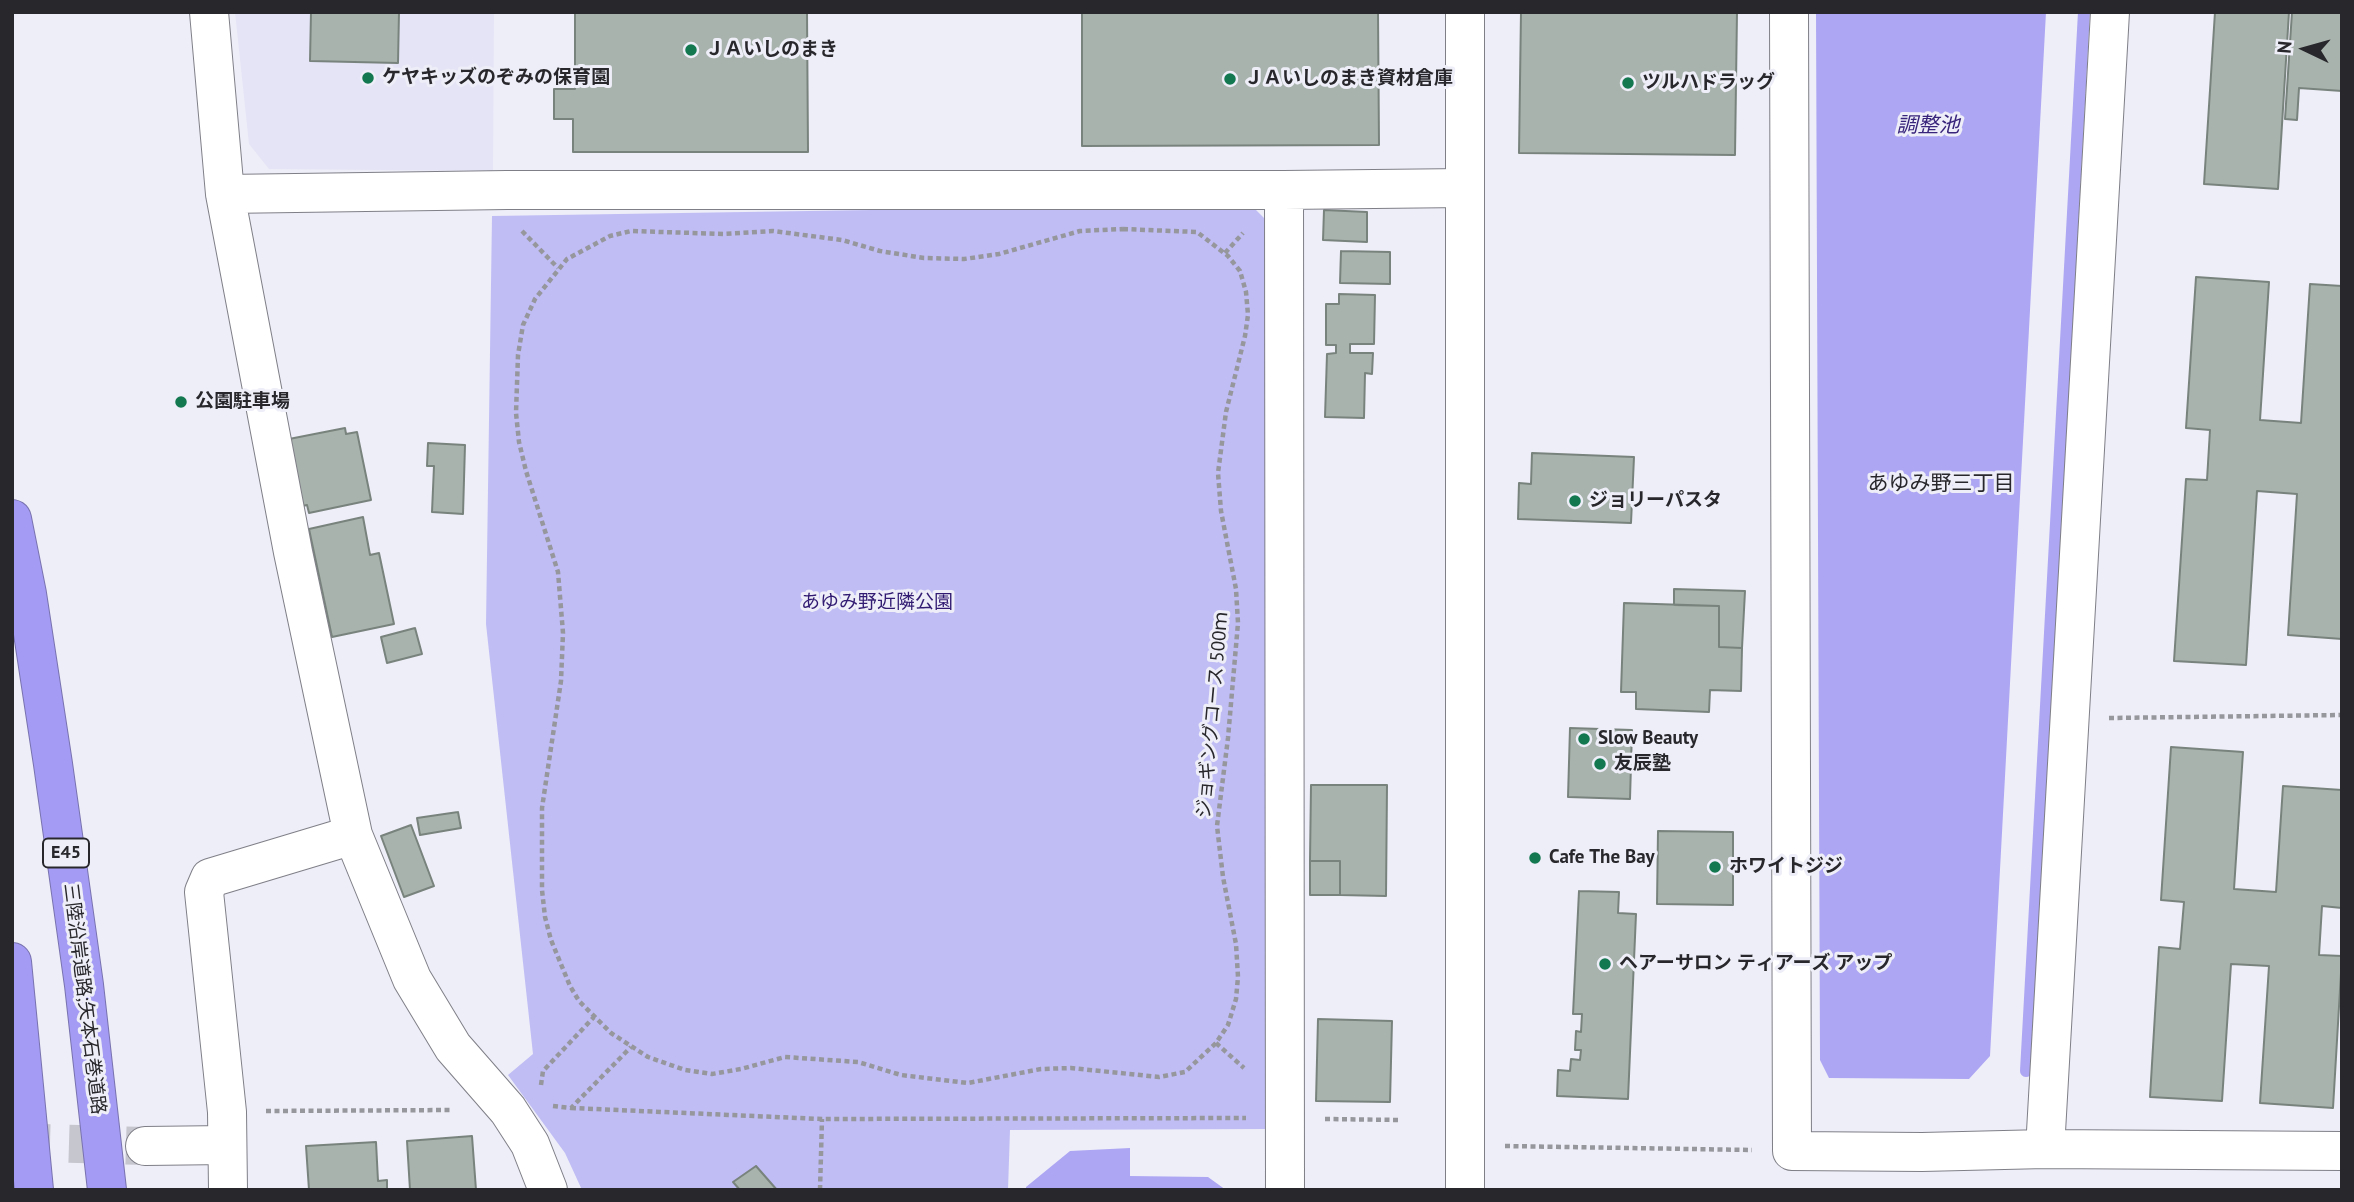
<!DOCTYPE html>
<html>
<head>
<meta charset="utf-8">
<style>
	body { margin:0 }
	#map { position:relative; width:2354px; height:1202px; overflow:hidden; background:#eeeef8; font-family:"PT Sans",sans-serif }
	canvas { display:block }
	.frame { position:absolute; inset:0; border:14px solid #28282c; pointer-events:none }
	.north { position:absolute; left:2270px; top:14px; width:70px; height:70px; -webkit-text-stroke:5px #eeeef8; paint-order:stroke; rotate:275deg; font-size:19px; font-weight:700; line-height:28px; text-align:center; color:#28282c }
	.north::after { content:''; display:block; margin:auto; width:24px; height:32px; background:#28282c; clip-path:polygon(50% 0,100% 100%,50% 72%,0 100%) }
</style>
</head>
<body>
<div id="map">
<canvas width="2354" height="1202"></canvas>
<div class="frame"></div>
<div class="north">N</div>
</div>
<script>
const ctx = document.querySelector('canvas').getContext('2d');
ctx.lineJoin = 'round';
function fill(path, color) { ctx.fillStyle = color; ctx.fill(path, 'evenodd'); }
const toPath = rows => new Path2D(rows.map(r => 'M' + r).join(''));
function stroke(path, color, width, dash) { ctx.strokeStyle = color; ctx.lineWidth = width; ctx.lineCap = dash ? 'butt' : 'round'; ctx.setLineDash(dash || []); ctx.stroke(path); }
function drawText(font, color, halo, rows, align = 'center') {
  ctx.font = font + ' "PT Sans","Noto Sans JP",sans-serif'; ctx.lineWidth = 6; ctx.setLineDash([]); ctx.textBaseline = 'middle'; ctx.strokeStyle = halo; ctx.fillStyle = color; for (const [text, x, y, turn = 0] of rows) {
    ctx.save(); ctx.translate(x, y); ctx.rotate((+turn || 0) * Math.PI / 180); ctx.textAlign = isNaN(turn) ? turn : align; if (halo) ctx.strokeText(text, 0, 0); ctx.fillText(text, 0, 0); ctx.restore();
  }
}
fill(toPath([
	[235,12,494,12,493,171,269,169,249,144]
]), '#e4e4f6');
fill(toPath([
	[1250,204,1270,224,1268,1129,1010,1130,1008,1190,582,1190,565,1153,508,1075,533,1054,486,624,492,216]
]), '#c0bdf5');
fill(toPath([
	[1816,12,2046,12,1990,1056,1969,1079,1829,1078,1820,1060],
	[1130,1148,1130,1176,1208,1177,1226,1190,1026,1190,1026,1187,1070,1151]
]), '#ada6f3');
stroke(toPath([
	[2026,1071,2084,12]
]), '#ada6f3', 12);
const building = toPath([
	[311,12,399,12,398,63,310,61,311,12],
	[575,12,807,12,808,152,573,152,573,119,554,119,554,89,575,89,575,12],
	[1082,12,1378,12,1379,145,1082,146,1082,12],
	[1521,12,1737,12,1735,155,1519,153,1521,12],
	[2215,12,2289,12,2278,189,2204,184,2215,12],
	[2292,12,2342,12,2342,91,2299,88,2297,120,2285,119,2292,12],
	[1324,210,1367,212,1367,242,1323,240,1324,210],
	[1341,251,1390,252,1390,284,1340,283,1341,251],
	[2196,277,2269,282,2260,420,2301,423,2310,284,2342,286,2342,639,2288,635,2297,494,2257,491,2246,665,2174,661,2186,479,2207,480,2210,430,2186,428,2196,277],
	[1339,294,1375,295,1374,344,1350,344,1350,353,1373,353,1372,374,1365,373,1364,418,1325,417,1327,354,1336,353,1336,345,1326,345,1326,304,1339,304,1339,294],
	[345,428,346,434,357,432,371,500,309,513,307,505,298,507,284,440,345,428],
	[428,443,465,445,463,514,432,512,434,466,427,466,428,443],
	[1532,453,1634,457,1631,523,1518,519,1519,483,1531,484,1532,453],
	[363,517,370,555,379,553,394,624,332,637,309,529,363,517],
	[1674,589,1745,591,1742,648,1719,647,1719,606,1674,605,1674,589],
	[1624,603,1719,606,1719,647,1742,648,1741,691,1710,690,1709,712,1636,709,1636,692,1621,692,1624,603],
	[415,628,422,654,387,663,381,637,415,628],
	[1570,728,1632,730,1630,799,1568,797,1570,728],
	[2171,747,2243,752,2234,889,2276,892,2283,786,2342,790,2342,908,2322,906,2319,955,2342,956,2333,1108,2260,1103,2269,966,2231,964,2222,1101,2150,1097,2159,947,2180,949,2184,902,2161,900,2171,747],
	[1311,785,1387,785,1386,896,1340,895,1340,861,1310,861,1311,785],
	[458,812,461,828,420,835,417,818,458,812],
	[411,825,434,886,404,897,381,836,411,825],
	[1658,831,1733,832,1733,905,1657,904,1658,831],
	[1310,861,1340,861,1340,895,1310,895,1310,861],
	[1579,891,1619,892,1618,913,1636,914,1628,1099,1557,1096,1558,1070,1570,1071,1571,1059,1580,1060,1581,1050,1575,1050,1576,1031,1581,1032,1582,1014,1573,1014,1579,891],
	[1318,1019,1392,1021,1390,1102,1316,1101,1318,1019],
	[472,1136,476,1190,410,1190,407,1141,472,1136],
	[376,1142,378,1181,387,1180,387,1190,309,1190,306,1146,376,1142],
	[756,1166,777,1190,740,1190,733,1182,756,1166]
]);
fill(building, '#a9b3ad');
stroke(building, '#79837d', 2);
stroke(toPath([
	[12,1142,145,1146]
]), '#c6c6cf', 38, [38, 19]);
const minor = toPath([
	[209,12,225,194,293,552,353,835,412,979,453,1047,508,1110,530,1144,548,1190],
	[1789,12,1792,1151,1922,1152,2045,1149,2342,1151],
	[225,194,507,190,1284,190],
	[145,1146,226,1145],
	[2045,1149,2110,12],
	[228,1190,227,1112,204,892,210,878,353,835],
	[1285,1190,1284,190,1464,188]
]);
const tertiary = toPath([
	[1465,1190,1465,12]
]);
const motorway = toPath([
	[12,519,27,594,53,764,84,985,107,1190],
	[12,962,34,1190]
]);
stroke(minor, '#7f7f88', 40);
stroke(tertiary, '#7f7f88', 40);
stroke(motorway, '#7973af', 40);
stroke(toPath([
	[1123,229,1197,232,1228,256,1240,271,1246,292,1248,315,1245,336,1226,412,1218,473,1221,511,1236,589,1238,623,1228,738,1217,826,1223,877,1236,944,1238,977,1236,999,1228,1025,1216,1043,1185,1072,1159,1077,1071,1068,1041,1069,968,1083,901,1075,858,1062,785,1057,741,1069,712,1074,685,1070,648,1057,611,1033,579,1001,570,986,551,940,545,917,542,890,542,808,561,681,563,633,558,572,526,471,519,442,516,413,518,355,523,325,535,299,567,259,610,236,631,231,724,234,773,231,842,240,880,251,924,258,964,259,999,254,1080,231,1123,229],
	[522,231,558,268],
	[1225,253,1243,233],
	[2109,718,2342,715],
	[1216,1043,1244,1068],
	[541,1085,543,1071,594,1017],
	[553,1106,571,1108,631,1047],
	[571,1108,822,1119,1246,1118],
	[266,1111,453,1110],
	[1325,1119,1401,1120],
	[1505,1146,1752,1150],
	[820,1190,822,1119]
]), '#96969d', 4.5, [5, 3.5]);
stroke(minor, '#fff', 38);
stroke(tertiary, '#fff', 38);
stroke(motorway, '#a49bf5', 38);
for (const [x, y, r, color] of [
	[691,50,7,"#137850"],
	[368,78,7,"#137850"],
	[1230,79,7,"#137850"],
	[1628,83,7,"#137850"],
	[181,402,7,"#137850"],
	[1575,501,7,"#137850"],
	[1584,739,7,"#137850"],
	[1600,764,7,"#137850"],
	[1535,858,7,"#137850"],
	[1715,867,7,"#137850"],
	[1605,964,7,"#137850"]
]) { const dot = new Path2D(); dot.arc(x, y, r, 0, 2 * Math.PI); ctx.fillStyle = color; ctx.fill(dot); stroke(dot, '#eeeef8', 2.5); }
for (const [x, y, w] of [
	[66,853,46]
]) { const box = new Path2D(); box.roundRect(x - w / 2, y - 14.5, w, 29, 5); ctx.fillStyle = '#eeeef8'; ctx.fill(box); stroke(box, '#28282c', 2); }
drawText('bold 18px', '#28282c', null, [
	["E45",66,853]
]);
drawText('bold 19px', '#28282c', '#eeeef8', [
	["ＪＡいしのまき",705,50],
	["ケヤキッズのぞみの保育園",382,78],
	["ＪＡいしのまき資材倉庫",1244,79],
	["ツルハドラッグ",1642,83],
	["公園駐車場",195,402],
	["ジョリーパスタ",1589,501],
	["Slow Beauty",1598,739],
	["友辰塾",1614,764],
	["Cafe The Bay",1549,858],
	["ホワイトジジ",1729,867],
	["ヘアーサロン ティアーズ アップ",1619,964]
], 'left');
drawText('19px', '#311b72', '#eeeef8', [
	["あゆみ野近隣公園",877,603]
]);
drawText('19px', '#28282c', '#eeeef8', [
	["ジョギングコース 500ｍ",1213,715,-85],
	["三陸沿岸道路;矢本石巻道路",84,999,83]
]);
drawText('italic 21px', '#38257b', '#eeeef8', [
	["調整池",1928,126]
]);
drawText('21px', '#28282c', '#eeeef8', [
	["あゆみ野三丁目",1941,484]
]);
</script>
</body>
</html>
